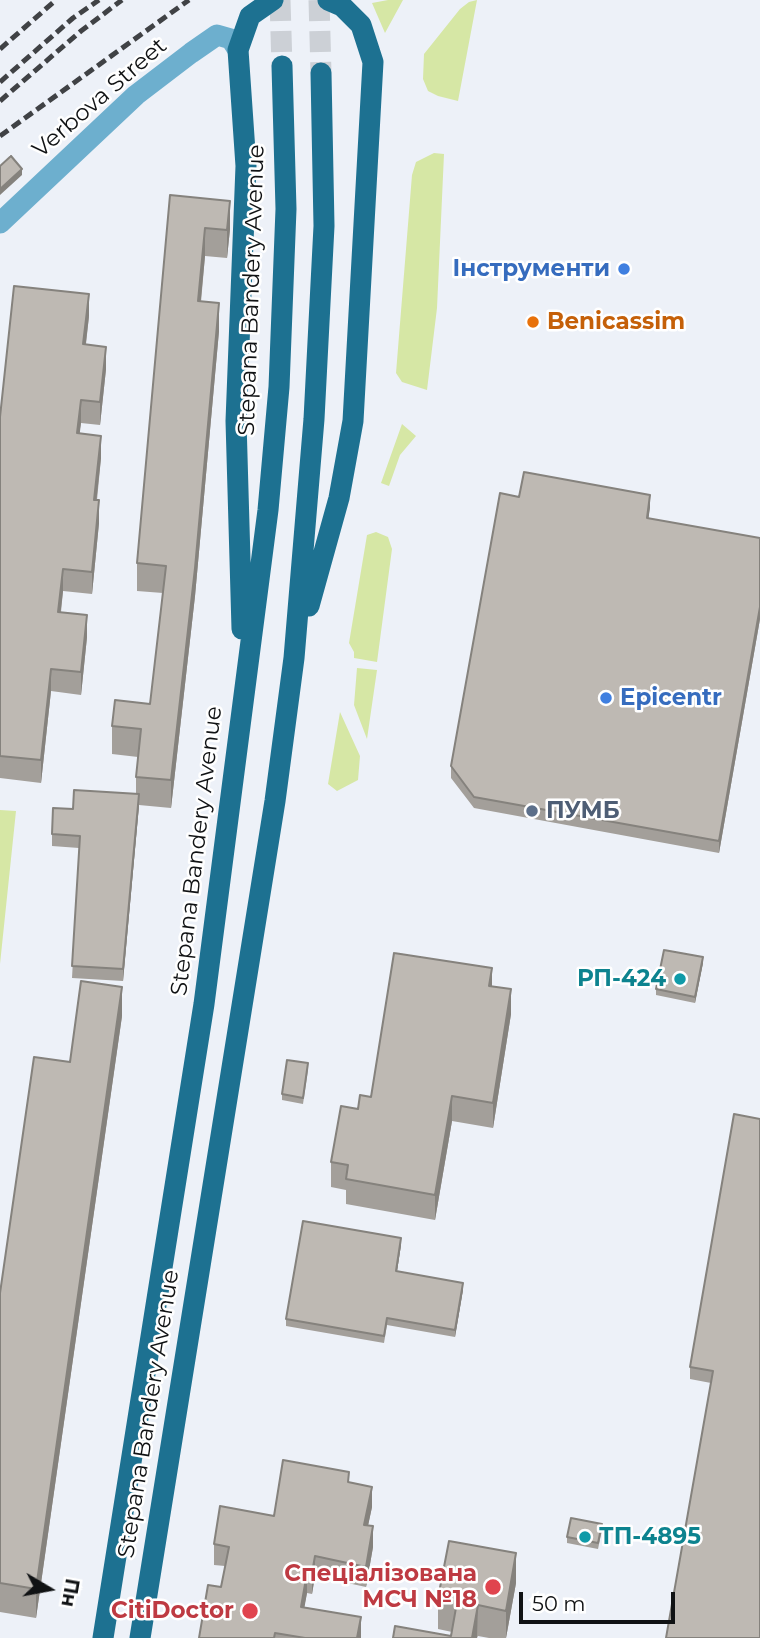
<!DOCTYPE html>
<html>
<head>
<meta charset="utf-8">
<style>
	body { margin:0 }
	#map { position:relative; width:760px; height:1638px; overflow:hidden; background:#edf1f8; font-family:Montserrat,sans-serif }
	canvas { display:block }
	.north { position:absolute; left:14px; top:1554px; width:70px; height:70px; -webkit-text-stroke:5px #fff; paint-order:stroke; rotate:100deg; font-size:19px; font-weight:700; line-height:28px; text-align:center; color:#101214 }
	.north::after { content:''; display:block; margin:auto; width:24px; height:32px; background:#101214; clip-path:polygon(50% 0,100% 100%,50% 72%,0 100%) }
	.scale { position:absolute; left:519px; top:1592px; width:156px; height:32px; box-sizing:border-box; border:4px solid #101214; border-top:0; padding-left:9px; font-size:21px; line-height:24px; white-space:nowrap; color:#101214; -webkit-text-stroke:5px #fff; paint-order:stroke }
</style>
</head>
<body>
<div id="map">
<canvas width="760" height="1638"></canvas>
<div class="north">Пн</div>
<div class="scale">50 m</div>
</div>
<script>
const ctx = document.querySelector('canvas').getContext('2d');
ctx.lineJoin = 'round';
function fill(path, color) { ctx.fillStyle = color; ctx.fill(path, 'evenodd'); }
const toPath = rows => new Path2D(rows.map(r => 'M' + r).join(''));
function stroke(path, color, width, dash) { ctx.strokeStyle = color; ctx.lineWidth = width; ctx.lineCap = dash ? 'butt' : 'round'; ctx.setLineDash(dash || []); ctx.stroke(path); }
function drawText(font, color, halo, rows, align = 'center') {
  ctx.font = font + ' Montserrat,sans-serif'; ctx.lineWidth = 5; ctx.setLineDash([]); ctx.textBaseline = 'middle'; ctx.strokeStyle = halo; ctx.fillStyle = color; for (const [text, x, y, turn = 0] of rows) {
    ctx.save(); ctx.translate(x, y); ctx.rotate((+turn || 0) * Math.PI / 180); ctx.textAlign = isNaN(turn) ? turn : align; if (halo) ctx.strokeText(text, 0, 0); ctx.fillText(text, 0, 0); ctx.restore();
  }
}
fill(toPath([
	[388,0,403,0,385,33,372,3],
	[477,0,458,101,438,96,428,91,423,79,424,54,460,9,469,2],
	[434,153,444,154,437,308,427,390,402,382,396,373,412,175,416,162],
	[402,424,416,436,400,455,389,486,381,483],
	[376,532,388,537,392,549,377,662,354,658,354,652,349,643,367,535],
	[357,668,377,670,367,739,354,705],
	[340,712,360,756,358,780,337,791,328,784],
	[0,810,16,811,0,964]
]), '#d6e7a5');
stroke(toPath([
	[280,0,282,66],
	[319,0,321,73]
]), '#ccd0d6', 21, [21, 10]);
stroke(toPath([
	[0,223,136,95,191,53,217,35,231,39,238,50]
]), '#6dafce', 21);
stroke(toPath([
	[309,606,339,498,353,421,373,62,361,25,342,6,328,0],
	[242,629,236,421,246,166,238,50,250,16,273,0],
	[103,1638,204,1004,268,510,279,387,286,209,282,66],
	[140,1638,275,801,294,658,314,419,324,226,321,73]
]), '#1d7191', 21);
stroke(toPath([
	[0,49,56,0],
	[0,82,73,18,99,0],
	[0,101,81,31,122,0],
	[0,136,189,0]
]), '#404245', 5, [10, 5]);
fill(toPath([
	[170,195,230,229,227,258,205,256,201,302,219,331,195,596,171,808,139,805,123,981,72,978,79,848,52,846,52,834,73,809,136,794,136,777,138,757,112,754,112,726,150,704,163,593,137,591,137,563],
	[89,316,86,344,106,369,100,425,81,423,79,434,101,458,97,500,99,523,92,594,63,591,61,612,87,637,81,695,51,691,41,783,0,778,0,417],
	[519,497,650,507,648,519,760,538,760,619,719,853,474,808,451,778,451,766],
	[703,963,695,1003,656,995,656,989],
	[492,986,511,1014,493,1128,452,1121,435,1220,346,1204,346,1190,331,1187,331,1162,358,1109],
	[122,1016,36,1618,0,1612,0,1293,70,1062],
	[308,1070,303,1104,282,1100,282,1094],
	[760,1119,711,1383,690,1379,690,1367],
	[401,1245,397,1271,463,1290,455,1337,387,1325,384,1343,286,1326,286,1319],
	[349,1482,372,1507,368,1525,373,1547,366,1587,315,1576,312,1594,307,1593,304,1607,361,1617,361,1638,199,1638,221,1587,225,1566,214,1565,214,1544,274,1516],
	[602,1530,598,1549,567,1543,567,1537],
	[516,1583,506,1638,489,1638,478,1636,477,1638,393,1638,451,1636,452,1632,438,1629,438,1598]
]), '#a39f9a');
fill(toPath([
	[22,169,22,175,0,195,0,189],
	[230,201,230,229,227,258,227,230],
	[205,228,205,256,198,329,198,301],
	[89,294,89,316,83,367,83,344],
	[219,303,219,331,195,596,171,808,171,780],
	[106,347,106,369,100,425,100,402],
	[81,400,81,423,77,456,77,433],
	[101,436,101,458,94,522,94,500],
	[650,495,650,507,647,530,647,518],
	[99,500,99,523,92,594,92,572],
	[63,569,63,591,58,634,58,612],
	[760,607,760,619,719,853,719,841],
	[87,615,87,637,81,695,81,672],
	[51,669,51,691,41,783,41,760],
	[139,794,139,806,123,981,123,969],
	[703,957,703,963,695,1003,695,997],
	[492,968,492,993,489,986],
	[122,987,122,1016,36,1618,36,1589],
	[511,989,511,1014,493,1128,493,1103],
	[452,1096,452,1121,435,1220,435,1195],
	[401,1238,401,1245,396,1278,396,1271],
	[463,1283,463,1290,455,1337,455,1330],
	[372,1487,372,1507,364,1545,364,1525],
	[373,1526,373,1547,366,1587,366,1567],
	[516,1553,516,1583,506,1638,506,1611],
	[315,1556,315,1576,312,1594,312,1573],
	[307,1573,307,1593,301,1627,301,1607],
	[478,1605,477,1638,472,1638],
	[361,1617,361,1638,357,1638]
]), '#85827d');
const building = toPath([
	[11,156,22,169,0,189,0,166,11,156],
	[170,195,230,201,227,230,205,228,198,301,219,303,195,568,171,780,136,777,141,729,112,726,115,700,150,704,166,566,137,563,170,195],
	[14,286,89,294,83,344,106,347,100,402,81,400,77,433,101,436,94,500,99,500,92,572,63,569,58,612,87,615,81,672,51,669,41,760,0,756,0,417,14,286],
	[524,472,650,495,647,518,760,538,760,607,719,841,474,797,451,766,500,493,519,497,524,472],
	[74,790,139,794,123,969,72,966,80,836,52,834,53,808,73,809,74,790],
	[664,950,703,957,695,997,656,989,664,950],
	[394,953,492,968,489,986,511,989,493,1103,452,1096,435,1195,346,1179,348,1165,331,1162,341,1106,358,1109,360,1095,371,1097,394,953],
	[81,981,122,987,36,1589,0,1583,0,1293,34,1057,70,1062,81,981],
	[287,1060,308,1063,303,1098,282,1094,287,1060],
	[734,1114,760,1119,760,1638,666,1638,713,1371,690,1367,734,1114],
	[303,1221,401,1238,396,1271,463,1283,455,1330,387,1318,384,1336,286,1319,303,1221],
	[283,1460,349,1472,348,1482,372,1487,364,1525,373,1526,366,1567,315,1556,312,1573,307,1573,301,1607,361,1617,357,1638,305,1638,275,1633,274,1638,199,1638,208,1585,221,1587,229,1547,214,1544,220,1506,274,1516,283,1460],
	[571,1518,602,1524,598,1543,567,1537,571,1518],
	[449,1541,516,1553,506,1611,478,1605,472,1638,393,1638,395,1626,451,1636,457,1602,438,1598,449,1541]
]);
fill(building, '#beb9b3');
stroke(building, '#85827d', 2);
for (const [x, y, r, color] of [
	[624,269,7,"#3f7fe0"],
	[533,322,7,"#e8710a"],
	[606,698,7,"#3f7fe0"],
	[532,811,7,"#5c6f8a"],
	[680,979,7,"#0f9aa8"],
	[585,1537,7,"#0f9aa8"],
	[493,1587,9,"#e0444e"],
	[250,1611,9,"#e0444e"]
]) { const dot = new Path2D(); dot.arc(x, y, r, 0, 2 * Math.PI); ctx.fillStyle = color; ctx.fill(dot); stroke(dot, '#fff', 2.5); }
drawText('23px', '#101214', '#fff', [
	["Verbova Street",100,98,-41],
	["Stepana Bandery Avenue",252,290,-88],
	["Stepana Bandery Avenue",197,851,-83],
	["Stepana Bandery Avenue",149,1414,-81]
]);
drawText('bold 23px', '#366cbe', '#fff', [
	["Інструменти",610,269],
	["Epicentr",620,698,"left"]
], 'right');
drawText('bold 23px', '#c56008', '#fff', [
	["Benicassim",547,322]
], 'left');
drawText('bold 23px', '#4e5e75', '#fff', [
	["ПУМБ",546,811]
], 'left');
drawText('bold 23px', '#0d838f', '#fff', [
	["РП-424",666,979],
	["ТП-4895",599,1537,"left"]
], 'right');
drawText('bold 23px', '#be3a42', '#fff', [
	["Спеціалізована",477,1574],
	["МСЧ №18",477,1600],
	["CitiDoctor",234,1611]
], 'right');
</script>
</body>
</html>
